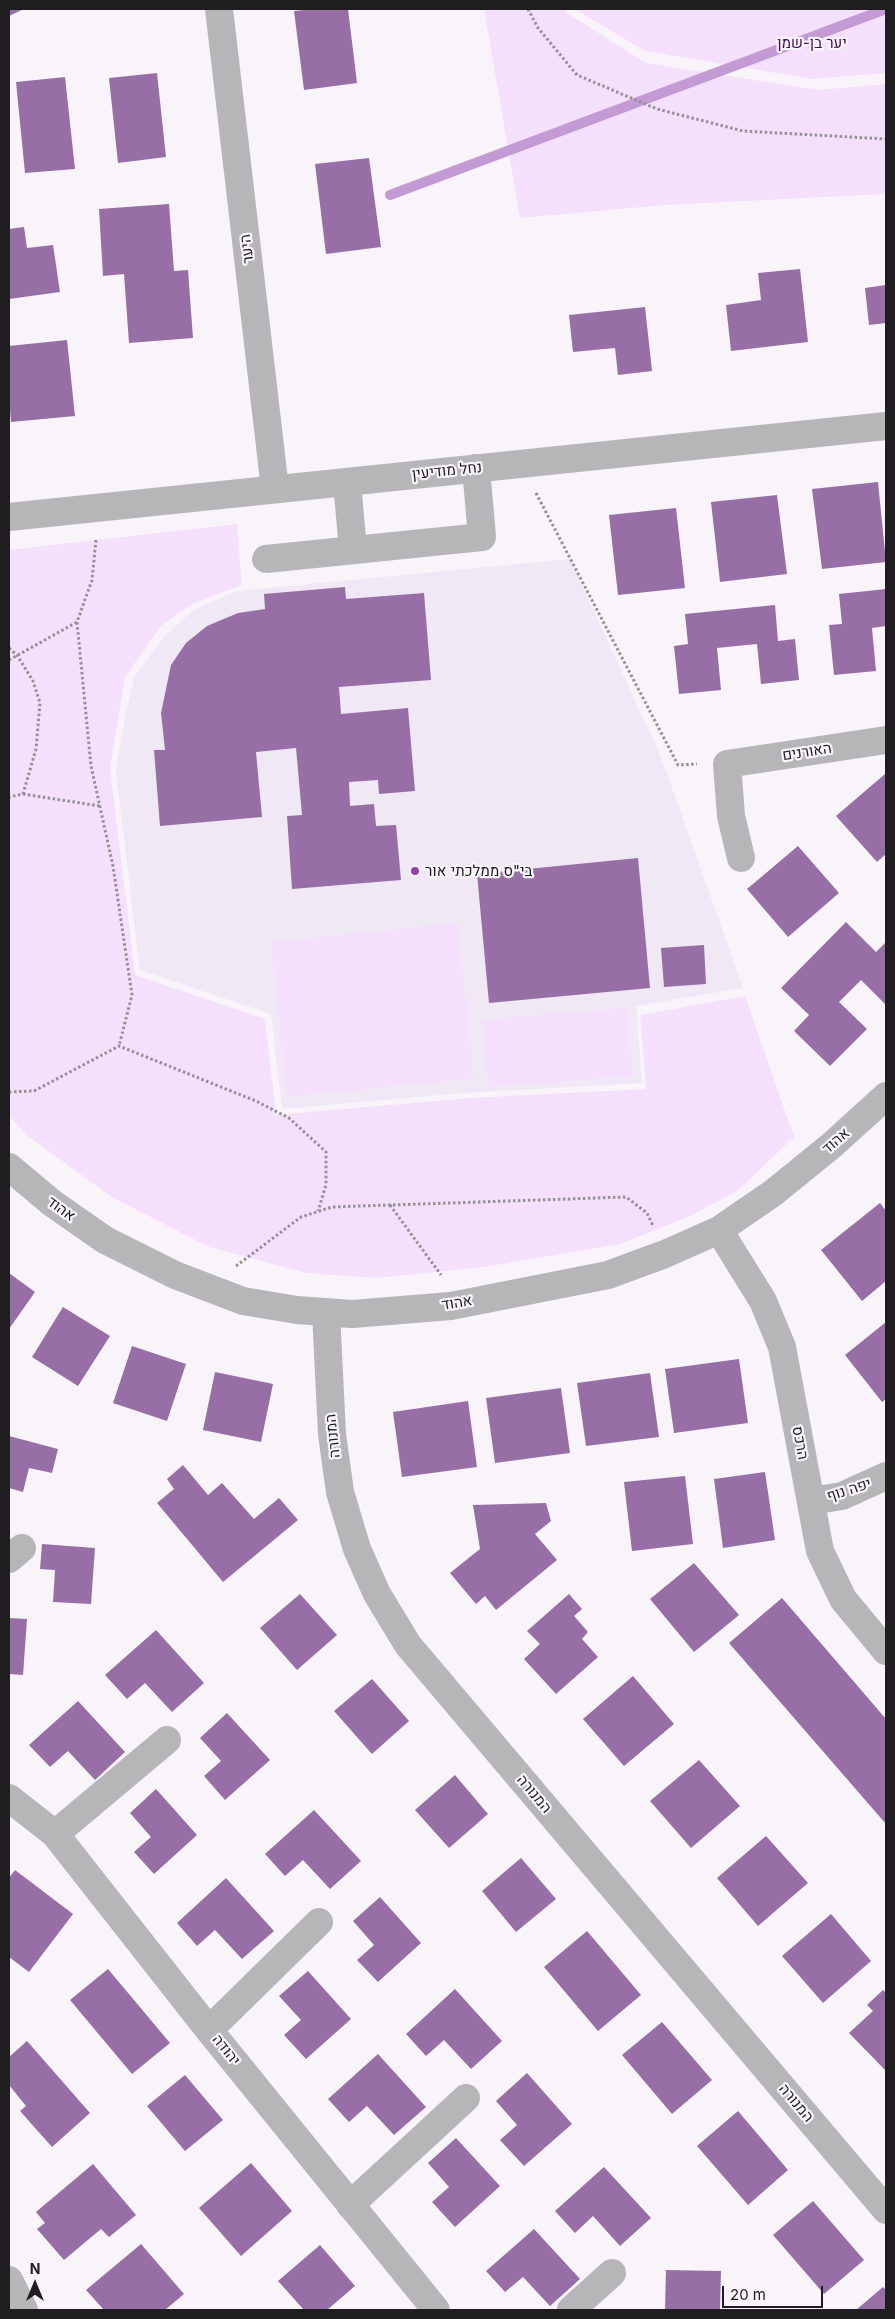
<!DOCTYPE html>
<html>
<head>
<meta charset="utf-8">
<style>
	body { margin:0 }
	#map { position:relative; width:895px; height:2319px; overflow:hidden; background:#f8f4f9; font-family:Inter,sans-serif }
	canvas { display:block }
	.frame { position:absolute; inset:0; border:10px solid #1f1d1f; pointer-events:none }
	.north { position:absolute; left:10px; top:2259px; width:50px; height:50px; -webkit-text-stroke:4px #f8f4f9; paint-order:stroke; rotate:0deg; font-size:14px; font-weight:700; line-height:20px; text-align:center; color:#1f1d1f }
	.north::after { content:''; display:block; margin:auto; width:18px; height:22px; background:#1f1d1f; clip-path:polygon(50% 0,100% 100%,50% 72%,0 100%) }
	.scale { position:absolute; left:722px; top:2286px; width:101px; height:22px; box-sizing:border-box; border:2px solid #1f1d1f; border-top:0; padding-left:6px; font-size:15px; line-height:18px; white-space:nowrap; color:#1f1d1f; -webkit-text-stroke:4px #f8f4f9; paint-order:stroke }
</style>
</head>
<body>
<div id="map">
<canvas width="895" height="2319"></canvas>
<div class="frame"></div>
<div class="north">N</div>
<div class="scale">20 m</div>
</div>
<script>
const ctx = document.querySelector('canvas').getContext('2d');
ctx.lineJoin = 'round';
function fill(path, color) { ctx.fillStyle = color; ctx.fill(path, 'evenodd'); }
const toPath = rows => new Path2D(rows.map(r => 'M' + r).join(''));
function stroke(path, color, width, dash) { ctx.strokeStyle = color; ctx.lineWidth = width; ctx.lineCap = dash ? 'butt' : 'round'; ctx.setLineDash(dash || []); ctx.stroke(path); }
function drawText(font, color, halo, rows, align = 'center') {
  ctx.font = font + ' Inter,Heebo,sans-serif'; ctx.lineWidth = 4.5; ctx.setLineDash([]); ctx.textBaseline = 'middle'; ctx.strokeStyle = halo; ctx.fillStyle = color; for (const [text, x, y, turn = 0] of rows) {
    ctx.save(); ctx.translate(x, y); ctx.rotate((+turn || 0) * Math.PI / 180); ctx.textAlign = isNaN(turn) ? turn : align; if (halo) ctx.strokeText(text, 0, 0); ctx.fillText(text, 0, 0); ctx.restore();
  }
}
fill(toPath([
	[570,559,661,757,743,988,636,1006,642,1083,463,1093,282,1109,271,1014,140,970,116,772,121,738,134,677,165,636,193,610,237,591]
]), '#f0e8f4');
fill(toPath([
	[484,9,565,9,567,13,646,63,818,90,886,84,886,194,665,205,520,218],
	[575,9,886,9,886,73,812,79,645,51],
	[237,524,242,585,192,604,161,626,125,677,110,768,135,975,265,1019,276,1115,470,1098,646,1089,640,1015,745,996,794,1137,737,1191,690,1216,620,1244,484,1267,376,1278,306,1273,209,1247,110,1196,27,1135,9,1116,9,550],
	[458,923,474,1078,287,1097,271,942],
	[627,1008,633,1076,488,1087,482,1019]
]), '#f4e0fc');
stroke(toPath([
	[390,195,886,9]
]), '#c49ad4', 10);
fill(toPath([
	[9,9,24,9,9,16],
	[314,9,348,9,357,83,304,90,294,11],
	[157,73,166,157,118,163,109,78],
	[65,77,75,169,25,173,16,82],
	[369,158,381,247,326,254,315,164],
	[169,204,174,271,188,270,193,338,129,343,124,274,103,276,99,209],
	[24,227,27,248,53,245,60,292,9,299,9,229],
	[800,269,808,342,731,351,726,305,761,300,758,273],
	[886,285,886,323,869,325,865,288],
	[645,307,652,371,618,375,615,348,573,352,569,315],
	[67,340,75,416,11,422,9,397,9,346],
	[878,482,886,562,822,569,812,489],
	[777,495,787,574,720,582,711,502],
	[676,508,685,588,618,595,609,515],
	[345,587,346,599,424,593,431,680,339,687,341,714,408,708,415,791,379,794,378,780,349,782,350,806,374,804,376,826,396,825,401,880,292,889,287,816,302,815,296,748,256,752,262,817,160,826,154,750,165,750,161,713,171,665,186,643,207,626,238,613,265,609,264,594],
	[886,589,886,626,872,628,876,671,834,675,829,625,842,624,839,594],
	[775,605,778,641,795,639,799,680,761,684,757,644,717,648,721,690,679,694,674,646,688,644,685,614],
	[885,774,886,854,877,862,836,816],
	[798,846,839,893,788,937,747,889],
	[638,858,650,988,489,1003,477,874],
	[846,922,876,952,886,942,886,1005,861,980,839,1002,867,1029,830,1066,794,1031,809,1015,781,988],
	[704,945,706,984,664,987,661,948],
	[880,1203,886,1211,886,1281,862,1301,821,1250],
	[9,1273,35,1292,9,1329],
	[63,1307,110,1336,78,1386,32,1357],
	[886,1322,886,1399,882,1402,845,1355],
	[132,1346,186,1364,167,1421,113,1403],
	[739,1359,748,1423,674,1433,665,1369],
	[215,1372,273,1384,261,1442,203,1430],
	[650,1373,659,1437,586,1446,577,1383],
	[561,1388,570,1453,495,1463,486,1398],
	[468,1401,477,1467,402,1477,393,1412],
	[9,1436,58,1449,52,1473,29,1468,23,1492,9,1488],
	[183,1465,208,1495,222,1483,254,1519,279,1498,298,1520,223,1582,157,1503,174,1489,167,1479],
	[765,1472,775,1540,723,1548,714,1479],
	[685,1476,693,1544,632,1551,624,1482],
	[546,1503,551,1521,535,1534,557,1560,496,1610,485,1596,476,1604,450,1573,480,1549,473,1505],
	[42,1544,95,1548,91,1604,53,1602,55,1570,40,1569],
	[694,1563,739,1615,694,1652,650,1599],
	[300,1594,337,1635,297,1670,260,1628],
	[569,1594,582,1609,574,1616,588,1632,582,1639,598,1657,556,1694,524,1659,540,1644,527,1631],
	[782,1598,886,1719,886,1824,729,1643],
	[9,1618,27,1619,23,1675,9,1674],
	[156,1630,204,1683,172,1712,145,1683,127,1699,105,1675],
	[633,1676,674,1724,624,1766,583,1719],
	[372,1679,409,1721,372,1754,334,1711],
	[78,1701,125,1752,95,1780,68,1751,50,1767,29,1745],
	[227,1713,270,1760,225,1800,204,1776,221,1761,200,1738],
	[699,1760,740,1806,691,1848,650,1801],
	[455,1775,488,1814,449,1848,415,1810],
	[156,1789,197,1835,154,1874,134,1852,151,1837,130,1813],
	[314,1810,361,1861,330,1889,303,1860,285,1876,265,1854],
	[766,1836,808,1883,758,1926,717,1878],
	[521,1858,556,1899,516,1932,482,1891],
	[15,1870,73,1914,29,1972,9,1957,9,1878],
	[226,1878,274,1931,242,1959,215,1930,197,1946,177,1923],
	[380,1897,421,1943,378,1982,357,1960,374,1945,353,1921],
	[831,1914,871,1961,823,2003,782,1956],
	[587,1931,641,1995,598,2031,544,1967],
	[108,1969,170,2043,132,2074,70,2000],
	[308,1971,351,2019,306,2059,284,2035,301,2020,279,1996],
	[455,1989,502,2041,471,2069,444,2040,426,2056,406,2034],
	[883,1990,886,1993,886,2071,849,2033,873,2011,867,2005],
	[662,2022,712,2080,672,2114,622,2055],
	[27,2041,90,2113,52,2147,20,2111,26,2106,9,2085,9,2057],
	[378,2054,426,2107,394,2135,367,2106,349,2122,328,2099],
	[527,2073,572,2124,524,2166,500,2140,517,2125,496,2101],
	[185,2075,223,2120,185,2151,147,2106],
	[738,2111,788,2170,748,2205,697,2146],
	[456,2138,500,2186,455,2227,432,2202,449,2187,428,2163],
	[251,2163,292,2211,241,2256,199,2208],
	[93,2164,136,2215,109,2237,101,2229,64,2260,37,2229,45,2223,36,2212],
	[604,2167,651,2218,620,2246,593,2216,575,2233,555,2211],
	[813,2201,864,2260,824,2294,773,2235],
	[534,2229,580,2279,550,2306,523,2277,505,2292,486,2271],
	[141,2244,184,2294,165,2310,104,2310,86,2290],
	[320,2245,355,2286,327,2310,304,2310,278,2281],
	[666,2270,721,2271,720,2310,665,2310],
	[883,2287,886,2290,886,2310,856,2310]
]), '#976fa6');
stroke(toPath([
	[528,9,538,28,577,75,657,109,743,131,886,139],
	[536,493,678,765,697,764],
	[96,540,92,580,77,622,91,766,113,866,132,995,119,1046],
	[9,648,17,655,33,681,40,703,36,749,23,794,9,797],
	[9,660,77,622],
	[23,794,100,806],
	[9,1092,34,1091,119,1046,256,1101,289,1118,326,1152,326,1185,318,1211],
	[390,1205,441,1275],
	[236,1266,301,1217,332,1207,626,1197,647,1213,653,1226]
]), '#949194', 3, [2.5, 2.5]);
stroke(toPath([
	[219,9,275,489],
	[347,482,353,550],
	[9,517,886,426],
	[266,559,482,537,476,468],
	[741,858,731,816,727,764,886,740],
	[9,1167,52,1203,105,1240,175,1275,243,1301,297,1310,352,1314,451,1306,608,1275,665,1254,719,1230,773,1193,832,1145,886,1096],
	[719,1230,763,1301,782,1347,820,1551,843,1599,886,1651],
	[326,1312,332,1434,340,1492,357,1549,377,1594,408,1645,886,2210],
	[811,1501,842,1496,886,1476],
	[9,1559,22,1548],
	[9,1798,55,1834,209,2030,436,2310],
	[55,1834,167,1740],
	[209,2030,319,1922],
	[350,2205,466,2098],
	[9,2280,24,2310],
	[571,2310,612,2273]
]), '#b6b5b7', 28);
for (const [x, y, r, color] of [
	[415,871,5,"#9441b0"]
]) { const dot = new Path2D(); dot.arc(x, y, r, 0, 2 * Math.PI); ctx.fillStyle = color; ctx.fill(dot); stroke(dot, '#f8f4f9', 2); }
drawText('15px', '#430d54', '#f8f4f9', [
	["יער בן-שמן",812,43]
]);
drawText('15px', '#1f1d1f', '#f8f4f9', [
	["היער",247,249,-97],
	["נחל מודיעין",447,471,-6],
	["האורנים",807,752,-9],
	["אהוד",836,1141,-41],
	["אהוד",61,1209,36],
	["אהוד",457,1303,-9],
	["המנורה",333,1436,-96],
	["הרכס",800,1443,79],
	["יפה נוף",849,1490,-18],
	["המנורה",534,1794,50],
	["יהודה",226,2050,51],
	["המנורה",796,2103,50]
]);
drawText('15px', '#1f1d1f', '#f8f4f9', [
	["בי\"ס ממלכתי אור",425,871]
], 'left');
</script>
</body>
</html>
